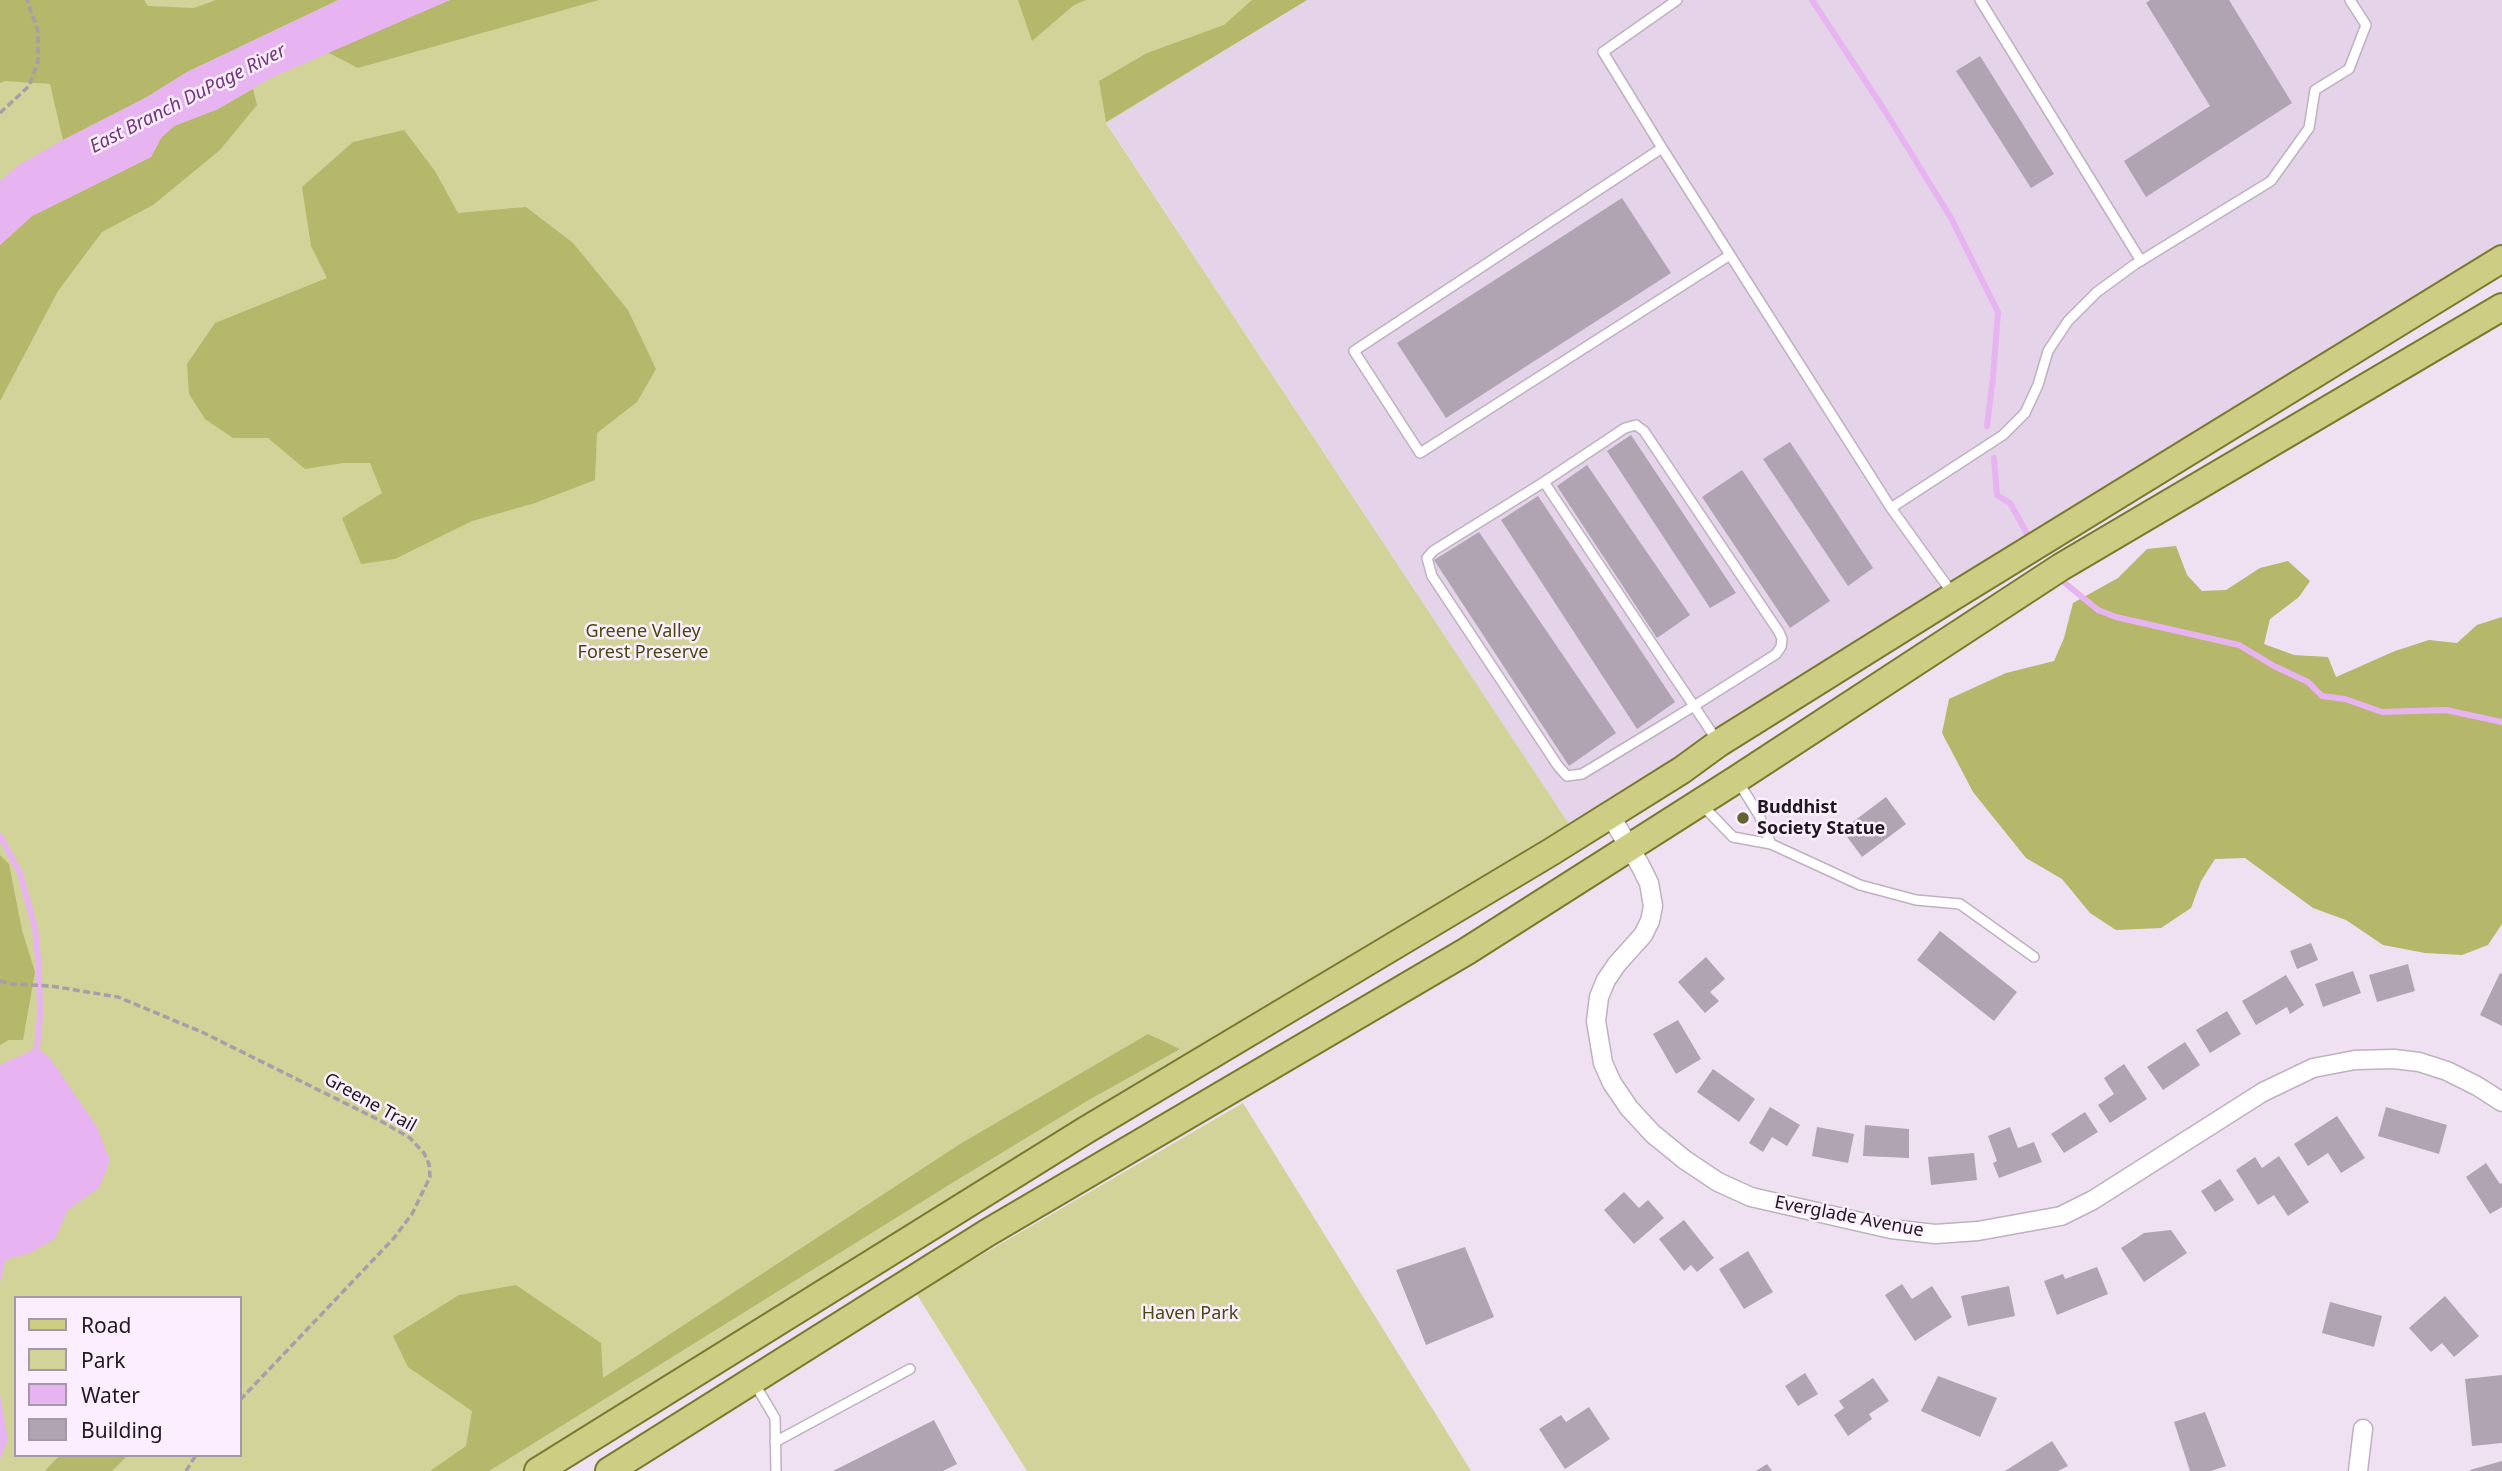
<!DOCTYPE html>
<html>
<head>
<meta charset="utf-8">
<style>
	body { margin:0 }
	#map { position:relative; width:2502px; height:1471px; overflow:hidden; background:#efe1f1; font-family:"Noto Sans",sans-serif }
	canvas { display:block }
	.legend { position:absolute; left:14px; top:1296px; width:228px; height:161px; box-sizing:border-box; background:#fceeff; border:2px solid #a499a6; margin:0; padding:9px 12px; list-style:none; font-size:21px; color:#1f1a20 }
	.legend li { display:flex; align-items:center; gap:14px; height:35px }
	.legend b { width:35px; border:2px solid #a499a6 }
</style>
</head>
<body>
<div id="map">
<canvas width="2502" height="1471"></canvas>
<ul class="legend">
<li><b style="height:9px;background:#cdcd84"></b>Road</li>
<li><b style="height:19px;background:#d1d399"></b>Park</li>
<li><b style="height:19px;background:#e7b4f1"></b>Water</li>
<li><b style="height:19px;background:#b0a3b2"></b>Building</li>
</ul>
</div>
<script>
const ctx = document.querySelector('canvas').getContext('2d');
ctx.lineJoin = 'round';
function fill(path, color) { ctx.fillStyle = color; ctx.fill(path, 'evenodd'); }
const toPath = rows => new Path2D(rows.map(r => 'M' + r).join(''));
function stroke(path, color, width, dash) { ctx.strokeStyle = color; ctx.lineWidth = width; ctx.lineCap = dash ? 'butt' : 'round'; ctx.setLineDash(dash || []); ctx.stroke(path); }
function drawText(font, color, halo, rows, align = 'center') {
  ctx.font = font + ' "Noto Sans",sans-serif'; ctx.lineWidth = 5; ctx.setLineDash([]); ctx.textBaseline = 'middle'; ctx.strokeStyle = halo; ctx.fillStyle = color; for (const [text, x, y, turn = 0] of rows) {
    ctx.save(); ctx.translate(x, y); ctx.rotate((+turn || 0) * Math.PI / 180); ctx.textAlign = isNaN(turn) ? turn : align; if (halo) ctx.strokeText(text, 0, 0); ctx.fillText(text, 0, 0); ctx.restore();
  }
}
fill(toPath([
	[1307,0,2502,0,2502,246,1569,824,1106,122]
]), '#e5d3e9');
fill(toPath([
	[0,0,1307,0,1106,123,1569,824,530,1471,0,1471],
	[16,1298,240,1298,240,1455,16,1455],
	[1243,1103,1471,1471,1027,1471,916,1293]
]), '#d1d399');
fill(toPath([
	[0,0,144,0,148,6,194,8,216,0,338,0,187,72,147,97,63,140,50,84,5,81,0,83],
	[450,0,599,0,358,68,327,52],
	[1018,0,1086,0,1074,5,1032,41],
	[1252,0,1307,0,1106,122,1099,81,1147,53,1224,25],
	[253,89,257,105,220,150,153,205,102,232,58,291,0,401,0,245,32,216,151,157,161,138,174,126,218,109],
	[404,130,435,171,458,213,526,207,573,243,628,310,656,369,637,402,597,433,595,480,535,503,472,521,395,559,361,564,342,518,382,493,370,463,343,463,305,469,268,438,233,438,205,419,189,394,187,364,215,323,327,278,311,246,302,187,353,142],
	[2176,546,2187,575,2202,591,2226,590,2260,568,2288,561,2310,581,2299,597,2270,619,2264,644,2294,655,2328,657,2336,677,2395,651,2429,640,2457,643,2477,625,2502,617,2502,924,2488,945,2462,955,2425,953,2383,945,2346,920,2313,908,2245,858,2215,859,2201,881,2191,908,2161,928,2116,930,2090,913,2062,879,2026,858,1973,792,1942,733,1949,699,2006,673,2054,661,2064,638,2073,603,2118,578,2147,549],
	[0,855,9,864,22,930,35,972,23,1040,9,1040,0,1045],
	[1148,1034,1180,1049,1087,1101,952,1183,489,1471,430,1471,466,1446,472,1411,408,1367,393,1336,459,1295,516,1285,601,1343,603,1378,960,1144],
	[60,1455,128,1455,112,1471,45,1471]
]), '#b5b76a');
fill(toPath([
	[339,0,450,0,271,78,218,109,174,126,161,138,151,157,32,216,0,245,0,181,19,165,63,140,147,97,187,72],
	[37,1048,50,1058,97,1127,110,1161,99,1188,68,1210,55,1239,30,1253,6,1260,0,1282,0,1065],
	[0,1394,8,1440,0,1459]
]), '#e7b4f1');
stroke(toPath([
	[1812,0,1885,111,1951,218,1998,312,1993,378,1987,426],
	[1994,458,1997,495],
	[1997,495,2010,503,2029,537],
	[2065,583,2098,610,2116,617,2239,645,2274,666,2308,682,2322,696,2345,699,2382,712,2446,710,2502,722],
	[0,836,20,873,35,928,39,970,40,1016,37,1048]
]), '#e7b4f1', 6);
fill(toPath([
	[2150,0,2229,0,2292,103,2146,197,2124,161,2210,106,2146,3],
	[1980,56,2054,174,2031,188,1956,71],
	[1622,198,1671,273,1446,418,1397,343],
	[1631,435,1736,593,1710,608,1607,451],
	[1790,442,1873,568,1848,586,1763,459],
	[1587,465,1690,615,1657,638,1557,486],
	[1742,470,1830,601,1790,628,1702,497],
	[1538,496,1675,702,1637,729,1501,520],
	[1479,532,1616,733,1569,766,1434,560],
	[1886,797,1906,824,1862,857,1842,830],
	[1940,931,2017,992,1994,1021,1917,960],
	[2311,943,2318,960,2297,969,2290,951],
	[1706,957,1725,979,1710,992,1719,1001,1705,1013,1678,982],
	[2408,964,2415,991,2377,1002,2369,975],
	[2353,971,2361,993,2323,1007,2315,984],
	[2500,973,2502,974,2502,1026,2480,1015],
	[2286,975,2304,1005,2290,1014,2287,1007,2256,1025,2242,1001],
	[2227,1011,2241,1034,2210,1053,2196,1030],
	[1678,1020,1701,1059,1676,1074,1653,1034],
	[2185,1042,2200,1065,2163,1090,2147,1067],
	[2124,1064,2147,1099,2110,1123,2098,1105,2114,1094,2104,1078],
	[1713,1069,1755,1099,1739,1122,1697,1092],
	[1770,1107,1800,1125,1787,1146,1772,1137,1763,1152,1749,1143],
	[2386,1107,2447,1125,2439,1154,2378,1136],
	[2085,1112,2098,1132,2064,1153,2051,1134],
	[2337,1116,2365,1158,2341,1173,2328,1153,2308,1166,2294,1144],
	[1865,1125,1909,1129,1909,1158,1863,1156],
	[1817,1127,1854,1134,1848,1163,1812,1156],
	[2010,1127,2018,1148,2034,1142,2042,1162,1999,1178,1993,1163,1997,1161,1988,1136],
	[1974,1153,1977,1180,1931,1185,1928,1157],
	[2279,1156,2309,1202,2288,1216,2274,1195,2258,1205,2236,1170,2255,1157,2262,1168],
	[2486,1163,2500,1184,2502,1183,2502,1207,2490,1214,2466,1177],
	[2220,1179,2234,1200,2215,1212,2201,1191],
	[1624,1192,1639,1208,1648,1200,1664,1218,1634,1244,1604,1210],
	[1684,1220,1714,1258,1697,1272,1691,1265,1684,1271,1659,1239],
	[2171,1230,2187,1253,2144,1282,2121,1248,2144,1233],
	[1465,1247,1494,1317,1426,1345,1396,1270],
	[1748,1251,1773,1292,1744,1309,1719,1269],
	[2097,1267,2108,1294,2057,1315,2044,1281,2063,1274,2065,1279],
	[1902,1284,1912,1299,1932,1286,1952,1317,1915,1341,1885,1295],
	[2009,1286,2015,1316,1968,1326,1961,1296],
	[2445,1296,2479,1336,2454,1357,2442,1343,2431,1352,2409,1328],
	[2330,1302,2382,1316,2374,1347,2322,1333],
	[1805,1373,1818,1394,1798,1406,1785,1386],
	[2502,1375,2502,1443,2472,1446,2465,1379],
	[1938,1376,1997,1398,1980,1437,1921,1411],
	[1873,1378,1889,1401,1869,1414,1872,1419,1848,1436,1834,1415,1844,1408,1839,1401],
	[1589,1407,1610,1439,1565,1469,1539,1429,1561,1415,1566,1422],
	[2205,1412,2226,1466,2211,1471,2190,1471,2174,1422],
	[934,1420,957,1464,943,1471,833,1471],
	[2052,1441,2068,1466,2058,1471,2005,1471],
	[2502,1461,2502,1471,2471,1471,2470,1470],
	[1767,1464,1772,1471,1756,1471]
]), '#b0a3b2');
const service = toPath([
	[1677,0,1603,52,1662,148,1891,508,1953,594],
	[1980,0,2141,261],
	[1662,148,1354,351,1420,453,1730,255],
	[1544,482,1433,551,1427,558,1432,576,1558,766,1567,776,1582,774,1658,728,1694,706,1751,670,1776,654,1781,647,1782,639,1779,632,1644,431,1636,425,1625,428,1544,482,1671,672,1694,706,1718,742],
	[1891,508,2003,435,2025,413,2038,385,2048,351,2068,321,2097,292,2134,265,2271,181,2309,128,2315,90,2349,69,2366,25,2350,0],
	[1701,804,1733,837,1771,844,1759,815,1739,783],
	[1771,844,1860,885,1916,900,1960,904,2034,957],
	[753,1381,775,1418,776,1471],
	[775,1442,910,1369]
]);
const minor = toPath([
	[1610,815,1640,865,1649,883,1653,906,1650,921,1643,935,1617,964,1606,980,1599,997,1596,1021,1603,1063,1612,1083,1629,1108,1653,1134,1685,1160,1718,1182,1751,1197,1891,1229,1935,1234,1978,1231,2061,1216,2093,1200,2263,1092,2313,1068,2355,1060,2394,1059,2419,1062,2447,1071,2477,1086,2502,1102],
	[2358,1471,2363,1429]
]);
const primary = toPath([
	[538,1471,1086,1130,1551,852,1682,770,1719,743,1954,596,2502,259],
	[609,1471,987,1233,1467,951,1737,779,2061,567,2502,307]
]);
stroke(service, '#beb1c0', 12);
stroke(minor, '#beb1c0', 21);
stroke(primary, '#7b792c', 30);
stroke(toPath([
	[0,113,29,86,38,62,38,31,27,0],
	[0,981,11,984,51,986,118,997,204,1033,379,1120,410,1138,424,1153,429,1164,430,1177,412,1214,394,1238,240,1400],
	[186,1471,196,1455]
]), '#a89da9', 3.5, [7, 3.5]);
stroke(service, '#fff', 9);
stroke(minor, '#fff', 18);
stroke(primary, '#cdcd84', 26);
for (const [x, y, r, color] of [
	[1743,818,7,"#626330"]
]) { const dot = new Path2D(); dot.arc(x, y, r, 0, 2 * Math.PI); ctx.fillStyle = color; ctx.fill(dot); stroke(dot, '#fceeff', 2.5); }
drawText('18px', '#49480d', '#fceeff', [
	["Greene Valley",643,632],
	["Forest Preserve",643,653],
	["Haven Park",1190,1314]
]);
drawText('bold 18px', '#1f1a20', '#fceeff', [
	["Buddhist",1757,808],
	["Society Statue",1757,829]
], 'left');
drawText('18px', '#1f1a20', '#fceeff', [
	["Greene Trail",370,1103,29],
	["Everglade Avenue",1849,1217,11]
]);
drawText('italic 19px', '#72377e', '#fceeff', [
	["East Branch DuPage River",188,99,-27]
]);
</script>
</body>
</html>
